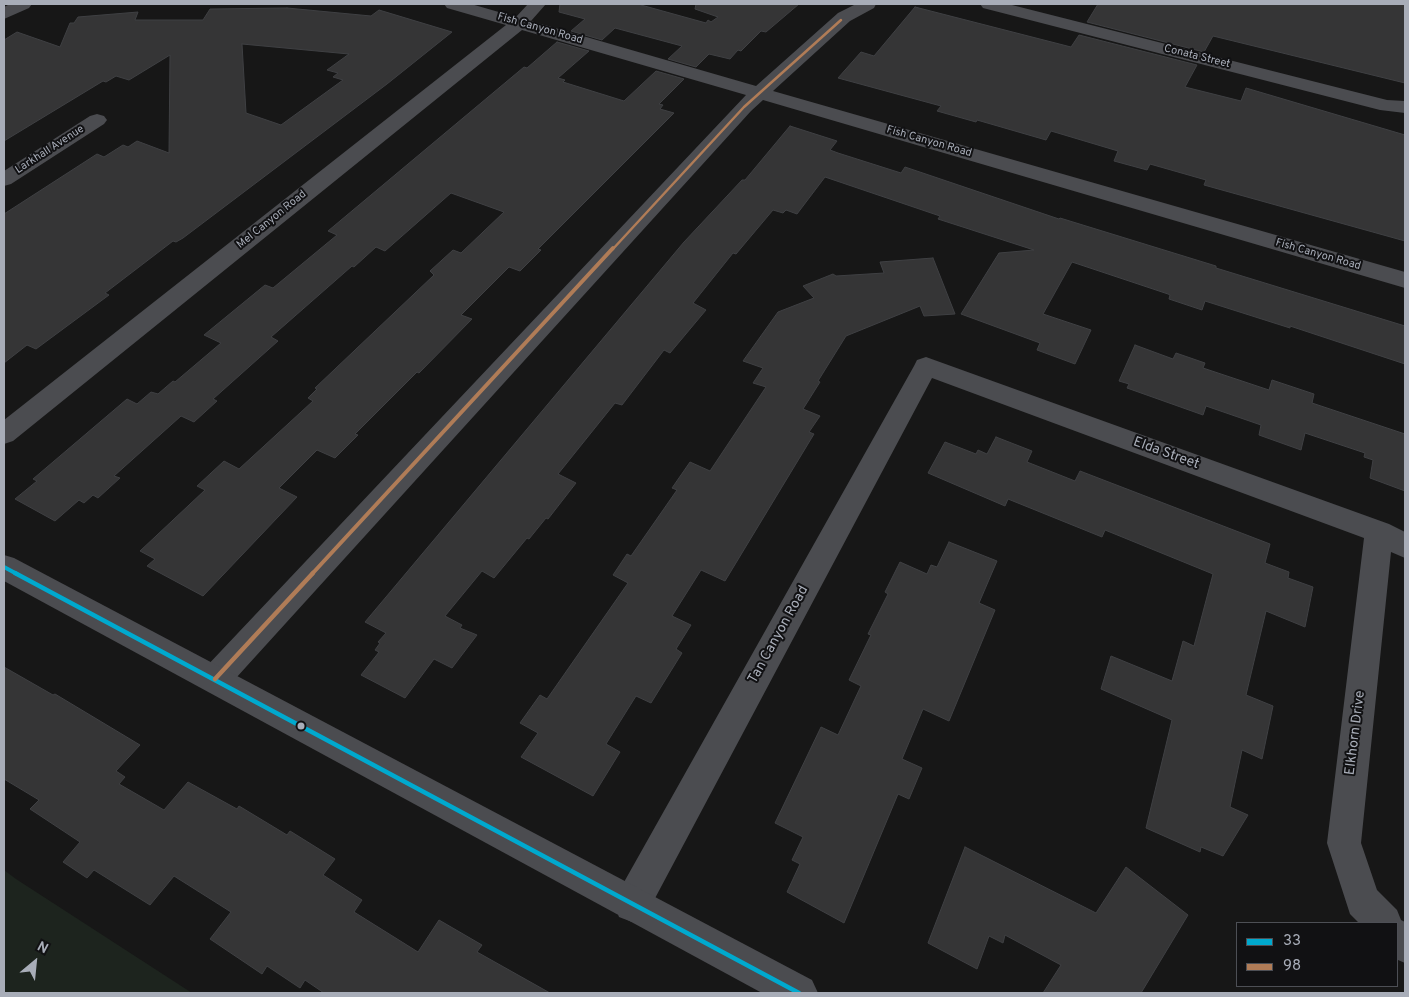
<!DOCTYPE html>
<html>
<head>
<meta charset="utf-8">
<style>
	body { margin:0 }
	#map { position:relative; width:1409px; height:997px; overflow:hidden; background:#171717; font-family:Overpass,sans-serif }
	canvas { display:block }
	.frame { position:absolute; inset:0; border:5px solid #a8adb8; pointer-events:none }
	.legend { position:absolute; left:1236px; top:922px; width:162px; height:65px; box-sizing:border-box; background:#111113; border:1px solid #4d4f55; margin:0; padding:6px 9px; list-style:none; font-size:15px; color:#a8adb8 }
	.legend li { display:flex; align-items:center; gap:10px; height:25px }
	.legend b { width:25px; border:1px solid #4d4f55 }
	.north { position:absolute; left:10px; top:937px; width:50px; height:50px; -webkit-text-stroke:4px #111113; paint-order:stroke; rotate:28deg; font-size:14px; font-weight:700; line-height:20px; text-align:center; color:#a8adb8 }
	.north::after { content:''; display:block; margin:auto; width:18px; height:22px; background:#a8adb8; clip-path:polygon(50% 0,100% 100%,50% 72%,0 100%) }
</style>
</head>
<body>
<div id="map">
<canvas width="1409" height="997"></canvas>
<div class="frame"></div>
<ul class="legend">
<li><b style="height:6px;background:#00a9ce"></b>33</li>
<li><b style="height:6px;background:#b07c57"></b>98</li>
</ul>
<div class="north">N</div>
</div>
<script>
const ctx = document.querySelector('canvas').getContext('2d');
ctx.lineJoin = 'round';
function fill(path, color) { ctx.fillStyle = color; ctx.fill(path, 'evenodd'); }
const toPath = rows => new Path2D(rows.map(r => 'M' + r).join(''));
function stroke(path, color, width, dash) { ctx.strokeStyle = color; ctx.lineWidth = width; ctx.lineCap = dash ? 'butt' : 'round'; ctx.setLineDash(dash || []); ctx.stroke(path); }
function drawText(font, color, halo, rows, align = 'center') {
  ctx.font = font + ' Overpass,sans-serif'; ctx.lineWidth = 4; ctx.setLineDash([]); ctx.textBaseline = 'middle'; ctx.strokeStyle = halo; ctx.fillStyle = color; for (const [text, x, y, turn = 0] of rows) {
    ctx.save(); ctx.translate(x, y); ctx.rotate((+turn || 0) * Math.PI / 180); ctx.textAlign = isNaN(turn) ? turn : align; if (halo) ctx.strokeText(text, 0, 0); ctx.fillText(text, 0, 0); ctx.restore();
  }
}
fill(toPath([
	[4,870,16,879,192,993,4,993]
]), '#1d241e');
const building = toPath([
	[560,4,643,4,641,5,706,23,708,20,711,22,718,17,695,9,696,4,799,4,766,32,761,31,741,51,738,50,730,59,709,54,696,67,668,59,682,46,615,28,602,40,571,31,585,19,559,12,560,4],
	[1098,4,1405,4,1405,83,1213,36,1204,52,1087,22,1098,4],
	[915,7,1071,47,1079,35,1197,65,1185,87,1241,101,1246,88,1405,135,1405,241,1204,185,1206,180,1150,164,1147,170,1114,161,1118,151,1051,131,1046,140,977,120,976,122,937,111,941,106,838,78,861,52,874,56,915,7],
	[287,8,371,16,379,10,452,32,387,84,183,238,176,242,173,241,105,293,109,295,36,349,27,345,4,363,4,214,97,154,104,157,123,145,128,147,137,141,169,153,170,55,129,80,116,76,106,82,103,81,4,141,4,40,17,32,60,47,70,23,74,23,78,17,138,12,135,20,203,20,210,9,287,8],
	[242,44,349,54,327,70,338,73,333,77,343,80,281,125,246,113,242,44],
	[557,42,589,51,558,78,565,80,563,82,624,101,656,71,684,79,659,104,663,105,660,109,674,113,538,249,541,250,520,271,509,267,461,315,472,319,419,373,417,372,355,434,358,435,335,458,317,450,279,488,297,497,203,596,147,566,155,559,140,551,205,490,197,486,224,461,239,469,313,401,308,398,317,389,315,388,434,275,430,271,453,250,461,253,504,212,451,193,385,251,376,247,354,267,352,266,271,337,278,341,213,399,217,401,194,422,181,416,114,476,120,478,98,498,93,495,84,503,79,500,55,521,15,499,37,481,33,479,127,399,137,404,151,392,158,394,173,381,175,382,221,343,204,335,265,285,273,288,337,235,328,231,524,67,527,68,557,42],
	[790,126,837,141,830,150,838,153,901,173,905,167,1059,219,1060,218,1216,266,1216,268,1405,326,1405,364,1290,326,1290,328,1205,301,1202,310,1169,299,1170,295,1168,294,1072,262,1043,314,1091,330,1075,364,1037,350,1040,343,961,314,999,253,1034,250,938,219,940,216,825,177,797,214,786,210,783,213,773,210,736,254,733,253,693,303,706,310,670,353,664,350,622,405,615,403,558,474,576,483,548,519,546,518,529,539,527,538,494,578,482,571,445,616,462,625,460,628,477,635,452,668,434,659,405,698,361,675,379,652,375,650,380,643,378,642,386,633,365,622,684,242,742,180,745,180,790,126],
	[933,258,955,314,924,316,920,306,846,336,818,381,820,382,803,409,820,416,809,432,814,434,725,581,701,570,672,616,691,625,676,649,682,653,651,703,636,696,606,744,620,752,593,796,521,757,538,733,520,723,540,695,547,699,628,583,613,575,627,554,631,556,677,490,672,488,690,462,710,471,766,387,753,383,763,368,743,361,778,312,814,298,803,286,833,274,836,276,884,273,880,262,933,258],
	[1135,345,1173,359,1176,353,1205,363,1203,368,1269,390,1272,380,1314,394,1312,403,1405,434,1405,491,1370,478,1373,460,1364,457,1365,453,1305,433,1301,450,1259,435,1261,425,1206,406,1203,415,1127,388,1129,384,1119,381,1135,345],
	[996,437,1032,451,1027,462,1075,481,1080,471,1270,544,1265,563,1289,572,1288,578,1313,587,1305,627,1266,611,1246,695,1273,706,1262,759,1242,750,1230,807,1248,815,1223,856,1201,847,1200,852,1146,828,1172,720,1101,689,1111,656,1172,681,1183,641,1194,646,1213,574,1105,530,1102,537,1008,499,1005,506,928,473,945,442,976,454,978,450,987,454,996,437],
	[949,542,997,561,979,603,995,610,949,721,923,709,902,759,922,768,909,799,898,794,844,923,787,892,800,864,792,860,803,837,775,823,821,727,838,735,861,686,849,680,871,635,868,634,888,594,885,592,900,562,927,574,931,565,937,567,949,542],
	[4,667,53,695,55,694,140,745,116,771,125,777,119,784,164,810,188,782,237,809,239,806,287,835,290,831,335,859,323,875,362,900,354,912,418,952,439,920,482,945,477,952,550,993,324,993,305,980,300,988,267,966,262,974,210,939,231,912,174,876,150,905,94,870,87,878,63,862,80,842,30,809,39,800,4,779,4,667],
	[965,847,1096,913,1126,867,1188,915,1141,993,1043,993,1061,965,1005,935,1003,943,989,936,977,969,928,943,965,847]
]);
fill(building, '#353536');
stroke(building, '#3f4043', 1);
fill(toPath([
	[10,4,32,4,29,8,4,19,4,7,10,4],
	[444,4,471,4,516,17,528,4,546,4,531,21,756,86,838,13,856,4,876,4,874,8,850,21,773,91,1405,272,1405,288,763,100,751,111,226,689,215,693,204,689,199,679,204,669,746,95,522,30,13,441,4,444,4,420,506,25,447,8,444,4],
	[980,4,1008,4,1387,100,1405,101,1405,113,1380,110,983,8,980,4],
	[97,114,104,116,107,120,104,124,11,184,4,186,4,171,90,116,97,114],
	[926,357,1389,524,1405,532,1405,558,1391,552,1361,843,1377,890,1397,910,1401,920,1405,922,1405,963,1398,960,1398,923,1359,923,1350,914,1327,843,1364,538,932,378,645,917,632,922,619,917,614,904,619,891,914,366,917,360,926,357]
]), '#4b4c50');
fill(toPath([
	[4,555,14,558,812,980,818,993,762,993,4,581,4,555]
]), '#4b4c50');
stroke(toPath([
	[4,567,17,574]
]), '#00a9ce', 4);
stroke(toPath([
	[15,573,799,993]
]), '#00a9ce', 4.5);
stroke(toPath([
	[612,250,744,107,841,20]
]), '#b07c57', 2.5);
stroke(toPath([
	[312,574,613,248]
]), '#b07c57', 4);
stroke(toPath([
	[215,679,313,573]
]), '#b07c57', 4.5);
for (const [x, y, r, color] of [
	[301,726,4.5,"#a8adb8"]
]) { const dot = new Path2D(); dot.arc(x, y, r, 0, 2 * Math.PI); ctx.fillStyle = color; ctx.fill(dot); stroke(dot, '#111113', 2); }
drawText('11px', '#a8adb8', '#111113', [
	["Fish Canyon Road",540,29,16],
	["Conata Street",1197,57,14],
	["Fish Canyon Road",929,142,16],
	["Larkhall Avenue",50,150,-33],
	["Mel Canyon Road",272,220,-39],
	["Fish Canyon Road",1318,255,16]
]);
drawText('14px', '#a8adb8', '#111113', [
	["Elda Street",1166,454,20],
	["Tan Canyon Road",779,635,-61],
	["Elkhorn Drive",1356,733,-83]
]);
</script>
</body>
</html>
